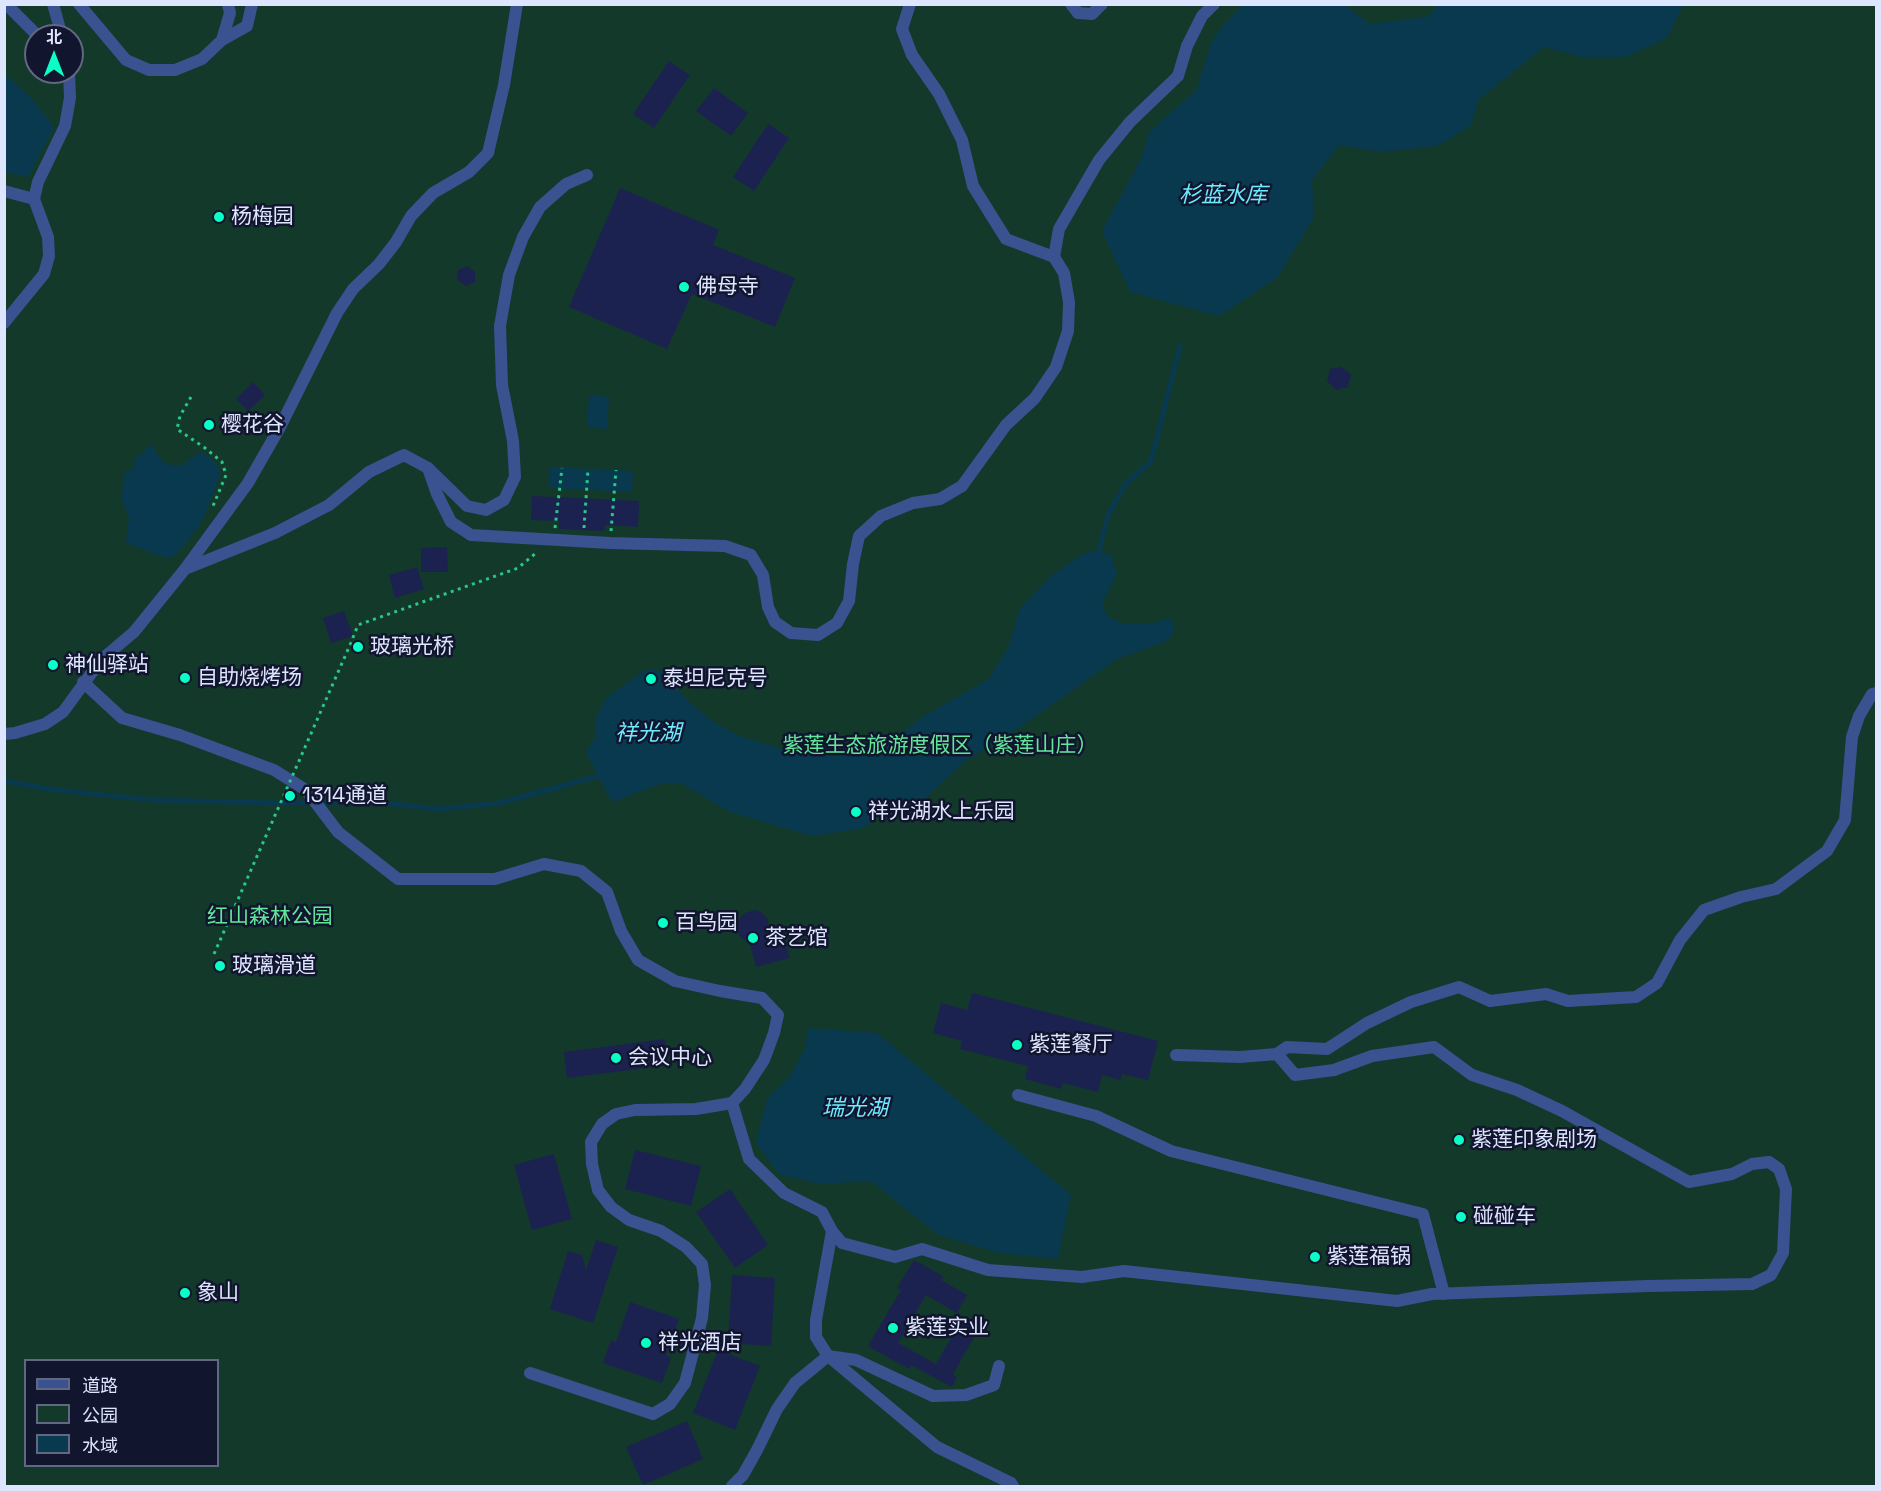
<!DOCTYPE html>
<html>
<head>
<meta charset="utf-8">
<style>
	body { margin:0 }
	#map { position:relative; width:1881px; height:1491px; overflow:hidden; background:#11152e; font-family:"Space Grotesk","Noto Sans SC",sans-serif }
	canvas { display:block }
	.frame { position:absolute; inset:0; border:6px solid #dee5ff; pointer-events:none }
	.legend { position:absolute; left:24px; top:1359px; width:195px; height:108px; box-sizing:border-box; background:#11152e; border:2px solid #636882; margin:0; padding:8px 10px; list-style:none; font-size:18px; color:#dee5ff }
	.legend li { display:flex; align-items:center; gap:12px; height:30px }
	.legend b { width:30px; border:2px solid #636882 }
	.north { position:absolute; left:24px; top:24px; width:60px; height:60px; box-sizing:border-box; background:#11152e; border:2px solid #636882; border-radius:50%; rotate:0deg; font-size:16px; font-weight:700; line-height:24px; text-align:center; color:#dee5ff }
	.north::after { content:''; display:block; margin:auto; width:21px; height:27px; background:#0affc7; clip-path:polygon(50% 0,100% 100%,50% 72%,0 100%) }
</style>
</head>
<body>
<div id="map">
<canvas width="1881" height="1491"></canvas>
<div class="frame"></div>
<ul class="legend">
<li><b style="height:8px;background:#3a528f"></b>道路</li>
<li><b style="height:16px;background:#13392b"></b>公园</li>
<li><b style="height:16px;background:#09394f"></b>水域</li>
</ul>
<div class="north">北</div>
</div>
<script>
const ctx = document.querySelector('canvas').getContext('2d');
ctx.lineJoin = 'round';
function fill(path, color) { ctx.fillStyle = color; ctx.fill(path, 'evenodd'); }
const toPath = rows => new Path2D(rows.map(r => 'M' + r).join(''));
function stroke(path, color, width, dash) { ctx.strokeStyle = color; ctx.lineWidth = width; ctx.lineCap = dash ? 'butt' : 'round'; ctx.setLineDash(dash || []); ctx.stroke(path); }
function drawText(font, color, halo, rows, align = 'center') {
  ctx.font = font + ' "Space Grotesk","Noto Sans SC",sans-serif'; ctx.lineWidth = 5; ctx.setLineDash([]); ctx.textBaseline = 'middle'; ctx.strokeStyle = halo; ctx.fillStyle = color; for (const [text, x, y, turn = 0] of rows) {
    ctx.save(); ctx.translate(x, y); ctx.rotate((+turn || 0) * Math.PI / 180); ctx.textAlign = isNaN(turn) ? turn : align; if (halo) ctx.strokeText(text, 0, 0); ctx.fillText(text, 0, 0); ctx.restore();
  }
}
fill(toPath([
	[5,5,1876,5,1876,1486,5,1486],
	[36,36,72,36,72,72,36,72],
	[26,1360,218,1360,218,1466,26,1466]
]), '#13392b');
fill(toPath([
	[1244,5,1344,5,1370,24,1430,16,1437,5,1683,5,1666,39,1625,57,1583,57,1544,47,1478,100,1471,125,1438,146,1380,152,1339,145,1312,180,1314,217,1277,278,1219,316,1130,292,1102,231,1141,159,1149,132,1197,89,1211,43,1222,26],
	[4,73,31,98,54,127,28,177,5,172],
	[589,395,609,397,607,429,587,427],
	[148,445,152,446,162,461,172,466,181,466,201,451,211,458,220,469,220,476,202,521,185,544,174,556,166,558,126,543,129,518,121,497,125,472,134,469,135,457,144,453],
	[550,467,633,471,632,492,549,488],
	[1099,550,1111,556,1117,574,1102,604,1108,617,1124,624,1152,623,1171,618,1174,629,1169,640,1117,659,1023,725,964,762,910,812,883,812,864,828,812,836,730,812,680,783,663,783,612,802,586,752,595,737,595,719,607,697,647,669,661,671,687,700,713,722,742,737,782,749,833,750,874,744,905,731,922,717,989,679,1009,646,1020,608,1052,575,1083,554],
	[808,1028,877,1033,1071,1195,1058,1259,999,1253,937,1234,871,1181,820,1184,779,1174,756,1143,767,1099,789,1077,805,1049]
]), '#09394f');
stroke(toPath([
	[1099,550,1108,515,1126,483,1151,461,1180,346],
	[4,781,55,790,154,800,272,803,376,802,439,809,499,803,599,776]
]), '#09394f', 5);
fill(toPath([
	[669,61,690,75,654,128,633,114],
	[714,88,748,113,731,136,696,111],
	[768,124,789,138,754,191,733,177],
	[620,188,719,230,713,245,795,278,775,327,692,294,667,349,569,307],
	[467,266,475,272,475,282,466,286,457,280,458,270],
	[1341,367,1351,374,1348,387,1336,390,1327,381,1330,369],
	[253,382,265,395,248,411,236,399],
	[532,496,639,501,638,527,605,525,604,531,559,529,559,521,531,520],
	[447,547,448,572,421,572,421,548],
	[417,567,424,589,395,598,389,575],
	[344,611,353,636,331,643,323,618],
	[755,910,761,912,768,920,770,943,784,939,790,958,756,967,750,944,739,936,737,926,741,916,745,913],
	[972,993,1158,1041,1148,1080,1122,1074,1121,1080,1102,1075,1098,1092,1063,1083,1061,1089,1025,1079,1028,1066,960,1049,962,1041,933,1033,941,1003,967,1010],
	[665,1039,669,1065,567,1078,564,1052],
	[635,1150,701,1166,691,1206,625,1189],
	[554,1154,572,1219,532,1230,514,1165],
	[730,1189,768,1245,735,1268,696,1212],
	[596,1240,618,1247,593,1323,550,1309,568,1251,582,1255,586,1270],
	[914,1260,943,1276,941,1280,967,1295,957,1313,926,1295,898,1343,936,1364,963,1317,980,1327,953,1374,957,1377,952,1387,911,1365,909,1369,868,1346,901,1290,897,1288],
	[732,1275,775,1278,771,1346,728,1343],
	[630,1302,679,1319,666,1356,671,1358,662,1383,603,1363,611,1340,616,1342],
	[718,1350,760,1366,735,1430,693,1413],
	[687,1421,703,1459,643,1485,626,1447]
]), '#1c2250');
stroke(toPath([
	[191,397,180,416,177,429,205,448,222,462,226,475,213,506],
	[555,528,562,468],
	[584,528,588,469],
	[611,531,616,470],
	[350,645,358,625,518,568,536,553]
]), '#2bc68a', 3, [3, 4.5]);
stroke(toPath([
	[6,4,38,36],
	[79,4,126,60,149,70,175,70,202,59,222,40,230,13,228,4],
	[222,40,247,26,252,4],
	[4,191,34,199],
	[1054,257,1059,229,1099,160,1130,122,1178,76,1187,46,1202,16,1214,4],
	[428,468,467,506,486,510,504,500,515,477,513,441,502,385,500,326,509,275,523,237,540,207,566,184,587,175],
	[1277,1054,1287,1047,1327,1049,1367,1023,1411,1002,1459,987,1490,1001,1546,994,1568,1001,1636,997,1657,983,1680,940,1704,910,1741,897,1776,889,1827,851,1845,820,1852,737,1859,716,1872,694,1876,693],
	[530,1373,653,1414,670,1404,685,1383,702,1318,705,1285,702,1264,686,1247,661,1231,629,1220,611,1207,598,1190,592,1164,591,1142,602,1124,616,1114,635,1110,696,1109,732,1103],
	[732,1486,743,1475,757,1450,777,1409,795,1383,828,1356,856,1360,933,1396,966,1395,994,1385,999,1366]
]), '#3a528f', 12);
stroke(toPath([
	[53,4,62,36],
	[1071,4,1078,13,1092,14,1102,4],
	[4,323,44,274,49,256,48,237,34,199,38,182,65,126,70,98,69,72],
	[185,569,275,533,329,505,369,472,404,455,428,468,437,494,451,522,471,535,610,543,725,546,751,555,763,575,768,607,775,622,791,633,818,635,837,623,849,601,853,564,859,536,881,516,913,503,940,499,962,486,1006,425,1035,398,1056,367,1068,331,1069,302,1064,273,1054,257,1006,239,973,186,962,140,939,94,912,55,902,29,910,4],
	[83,682,122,718,180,735,274,770,306,790,338,832,398,879,495,879,544,864,581,871,607,892,621,931,638,960,675,981,720,991,762,998,778,1015,774,1033,764,1060,745,1089,732,1103,749,1159,784,1193,822,1212,832,1231,842,1243,895,1257,922,1249,988,1270,1082,1277,1124,1271,1397,1301,1432,1294,1648,1286,1752,1284,1771,1275,1783,1253,1786,1189,1779,1169,1769,1162,1752,1164,1732,1174,1689,1182,1562,1111,1517,1090,1472,1075,1434,1047,1372,1056,1334,1070,1295,1075,1277,1054,1240,1057,1176,1055],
	[4,734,15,733,45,724,63,712,101,660,134,632,185,569,248,483,280,427,337,313,353,289,379,264,396,242,411,216,433,193,469,172,488,153,504,85,517,4],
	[1018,1095,1096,1116,1171,1151,1423,1214,1444,1294],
	[832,1231,816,1320,816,1337,828,1356,937,1447,1011,1483,1013,1486]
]), '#3a528f', 12);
stroke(toPath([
	[214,954,350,645]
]), '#2bc68a', 3, [3, 4.5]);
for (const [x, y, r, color] of [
	[219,217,6,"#0affc7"],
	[684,287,6,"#0affc7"],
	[209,425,6,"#0affc7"],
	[358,647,6,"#0affc7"],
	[53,665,6,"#0affc7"],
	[185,678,6,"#0affc7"],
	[651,679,6,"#0affc7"],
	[290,796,6,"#0affc7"],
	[856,812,6,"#0affc7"],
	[663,923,6,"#0affc7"],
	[753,938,6,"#0affc7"],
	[220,966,6,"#0affc7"],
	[1017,1045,6,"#0affc7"],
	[616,1058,6,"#0affc7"],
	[1459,1140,6,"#0affc7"],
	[1461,1217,6,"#0affc7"],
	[1315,1257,6,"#0affc7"],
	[185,1293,6,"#0affc7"],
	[893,1328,6,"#0affc7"],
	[646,1343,6,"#0affc7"]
]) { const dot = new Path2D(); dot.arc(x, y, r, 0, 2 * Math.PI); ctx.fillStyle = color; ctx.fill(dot); stroke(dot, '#11152e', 2); }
drawText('21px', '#dee5ff', '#11152e', [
	["杨梅园",231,217],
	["佛母寺",696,287],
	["樱花谷",221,425],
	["玻璃光桥",370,647],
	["神仙驿站",65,665],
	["自助烧烤场",197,678],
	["泰坦尼克号",663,679],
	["1314通道",302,796],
	["祥光湖水上乐园",868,812],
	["百鸟园",675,923],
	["茶艺馆",765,938],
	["玻璃滑道",232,966],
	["紫莲餐厅",1029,1045],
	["会议中心",628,1058],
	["紫莲印象剧场",1471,1140],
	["碰碰车",1473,1217],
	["紫莲福锅",1327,1257],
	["象山",197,1293],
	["紫莲实业",905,1328],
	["祥光酒店",658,1343]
], 'left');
drawText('21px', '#62e79a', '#11152e', [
	["紫莲生态旅游度假区（紫莲山庄）",940,746],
	["红山森林公园",270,917]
]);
drawText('italic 22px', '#6cebff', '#11152e', [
	["杉蓝水库",1223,196],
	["祥光湖",648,734],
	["瑞光湖",855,1109]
]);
</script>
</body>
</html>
